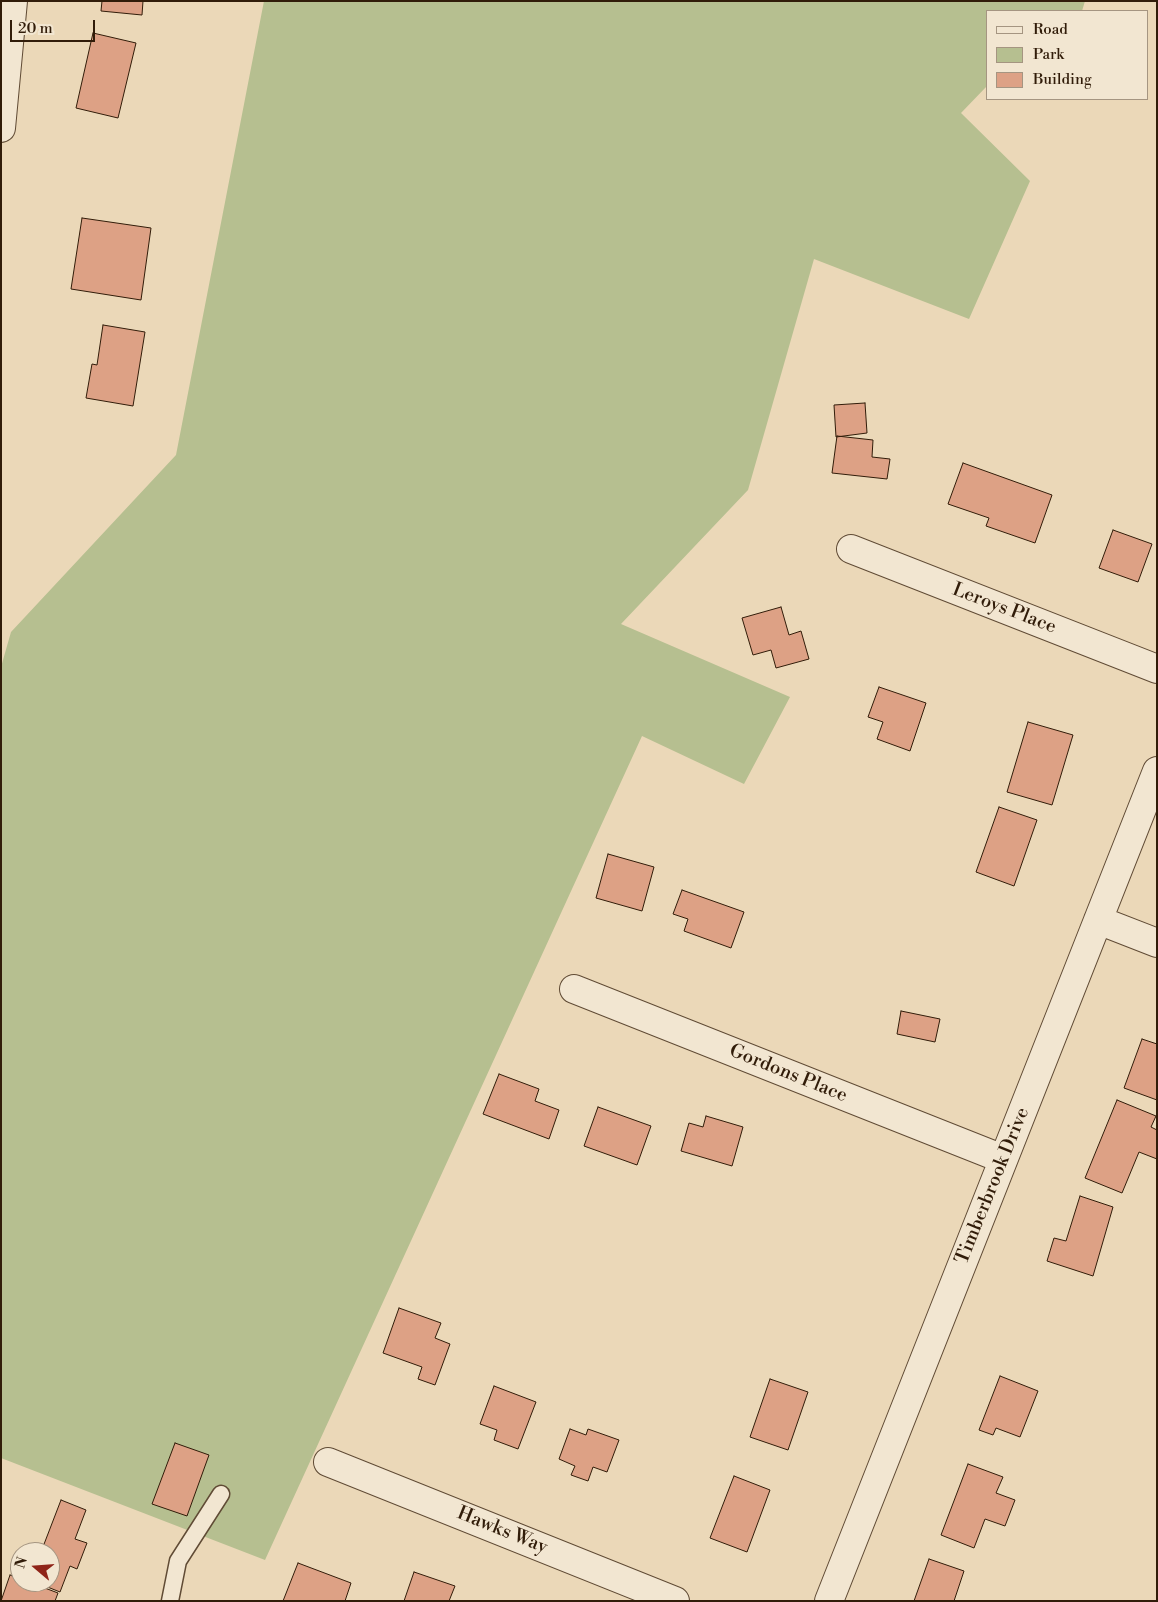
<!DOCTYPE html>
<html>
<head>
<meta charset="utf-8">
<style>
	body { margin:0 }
	#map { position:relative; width:1158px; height:1602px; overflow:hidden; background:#ebd8b8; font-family:"Libre Bodoni",serif }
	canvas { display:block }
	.frame { position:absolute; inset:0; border:2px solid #311c09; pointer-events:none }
	.legend { position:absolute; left:986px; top:10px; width:162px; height:90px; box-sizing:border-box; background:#f2e6d1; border:1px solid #a59581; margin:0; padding:6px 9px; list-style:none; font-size:15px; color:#311c09 }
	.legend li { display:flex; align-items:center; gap:10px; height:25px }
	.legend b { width:25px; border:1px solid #a59581 }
	.north { position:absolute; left:10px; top:1542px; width:50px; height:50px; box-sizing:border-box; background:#f2e6d1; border:1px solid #a59581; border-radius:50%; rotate:288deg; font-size:14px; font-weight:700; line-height:20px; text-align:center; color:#311c09 }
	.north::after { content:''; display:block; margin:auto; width:18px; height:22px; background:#8f2418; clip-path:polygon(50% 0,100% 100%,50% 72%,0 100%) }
	.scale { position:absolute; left:10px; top:20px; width:85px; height:22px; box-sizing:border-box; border:2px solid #311c09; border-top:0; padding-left:6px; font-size:15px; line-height:18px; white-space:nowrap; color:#311c09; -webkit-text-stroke:4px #f2e6d1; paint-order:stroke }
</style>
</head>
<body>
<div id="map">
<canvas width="1158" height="1602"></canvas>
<div class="frame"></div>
<ul class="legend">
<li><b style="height:6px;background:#f2e6d1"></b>Road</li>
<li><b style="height:14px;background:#b6bf90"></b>Park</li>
<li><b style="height:14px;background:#dda185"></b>Building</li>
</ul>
<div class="north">N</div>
<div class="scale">20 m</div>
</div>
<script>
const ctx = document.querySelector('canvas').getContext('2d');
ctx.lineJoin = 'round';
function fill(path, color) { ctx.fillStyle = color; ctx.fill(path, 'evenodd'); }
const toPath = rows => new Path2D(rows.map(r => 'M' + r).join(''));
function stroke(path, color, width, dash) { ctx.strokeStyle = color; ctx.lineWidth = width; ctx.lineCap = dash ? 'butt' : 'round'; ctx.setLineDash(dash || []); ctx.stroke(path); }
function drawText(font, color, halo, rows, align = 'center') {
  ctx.font = font + ' "Libre Bodoni",serif'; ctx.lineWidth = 4.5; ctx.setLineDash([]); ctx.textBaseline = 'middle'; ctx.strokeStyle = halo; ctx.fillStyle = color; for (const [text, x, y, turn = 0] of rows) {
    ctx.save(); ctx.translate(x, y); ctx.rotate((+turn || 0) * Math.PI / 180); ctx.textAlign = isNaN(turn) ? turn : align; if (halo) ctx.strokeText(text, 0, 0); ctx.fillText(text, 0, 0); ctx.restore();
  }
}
fill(toPath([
	[264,1,1085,1,1082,11,987,11,987,86,961,113,1030,181,969,319,814,259,748,490,621,624,790,697,744,784,642,736,265,1560,1,1458,1,667,11,632,176,455]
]), '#b6bf90');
const building = toPath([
	[102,1,143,1,142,15,101,11,102,1],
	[93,33,136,43,118,118,76,108,93,33],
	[82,218,151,228,141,300,71,289,82,218],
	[103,325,145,332,133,406,86,398,92,364,97,365,103,325],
	[865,403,867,433,836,437,834,405,865,403],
	[837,436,873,440,872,457,890,459,887,479,832,473,837,436],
	[963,463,1052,495,1035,543,986,526,989,518,948,504,963,463],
	[1113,530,1152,544,1138,582,1099,568,1113,530],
	[781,607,789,635,801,631,809,659,776,668,771,650,753,655,742,618,781,607],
	[879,687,926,703,910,751,877,739,883,722,868,717,879,687],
	[1028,722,1073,735,1052,805,1007,792,1028,722],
	[999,807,1037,820,1014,886,976,872,999,807],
	[608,854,654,867,642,911,596,898,608,854],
	[682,890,744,912,731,948,684,931,688,919,673,914,682,890],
	[901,1011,940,1019,935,1042,897,1034,901,1011],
	[1142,1039,1157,1044,1157,1100,1124,1088,1142,1039],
	[499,1074,539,1089,535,1101,559,1110,549,1139,483,1114,499,1074],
	[1117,1100,1156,1116,1151,1127,1157,1130,1157,1159,1139,1152,1122,1193,1085,1178,1117,1100],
	[598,1107,651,1126,637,1165,584,1146,598,1107],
	[706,1116,743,1127,732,1166,681,1151,689,1123,703,1127,706,1116],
	[1080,1196,1113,1207,1093,1276,1047,1261,1054,1238,1066,1241,1080,1196],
	[399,1308,441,1323,435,1338,450,1344,435,1385,418,1379,422,1367,383,1353,399,1308],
	[1000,1376,1038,1391,1020,1437,996,1428,993,1435,979,1430,1000,1376],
	[770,1379,808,1392,788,1450,750,1437,770,1379],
	[494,1386,536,1402,518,1449,494,1440,497,1430,480,1424,494,1386],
	[570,1429,586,1435,588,1429,619,1440,607,1472,593,1467,588,1481,571,1475,575,1466,559,1459,570,1429],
	[175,1443,209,1455,187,1516,152,1504,175,1443],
	[968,1464,1003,1477,996,1493,1015,1500,1005,1526,985,1519,974,1548,941,1535,968,1464],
	[734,1476,770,1490,747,1552,710,1538,734,1476],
	[61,1500,86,1510,75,1539,87,1543,77,1569,70,1566,60,1592,35,1582,50,1582,50,1552,41,1552,61,1500],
	[929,1559,964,1571,954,1601,914,1601,929,1559],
	[298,1563,351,1583,345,1601,283,1601,298,1563],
	[414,1572,455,1586,449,1601,404,1601,414,1572],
	[10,1575,20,1579,20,1582,29,1582,58,1593,55,1601,1,1601,10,1575]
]);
fill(building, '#dda185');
stroke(building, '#311c09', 1);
const service = toPath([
	[170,1601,178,1561,221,1494]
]);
const minor = toPath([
	[1,128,13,1],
	[851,549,1157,669],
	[1098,920,1157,943],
	[574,989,1003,1159],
	[328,1462,675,1601],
	[829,1601,1157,771]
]);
stroke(service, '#604b35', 19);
stroke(minor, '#604b35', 30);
stroke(service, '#f2e6d1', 16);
stroke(minor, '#f2e6d1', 28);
drawText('19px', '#311c09', '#f2e6d1', [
	["Leroys Place",1004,609,21],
	["Gordons Place",788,1074,22],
	["Timberbrook Drive",993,1186,-68],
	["Hawks Way",502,1531,22]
]);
</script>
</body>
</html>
